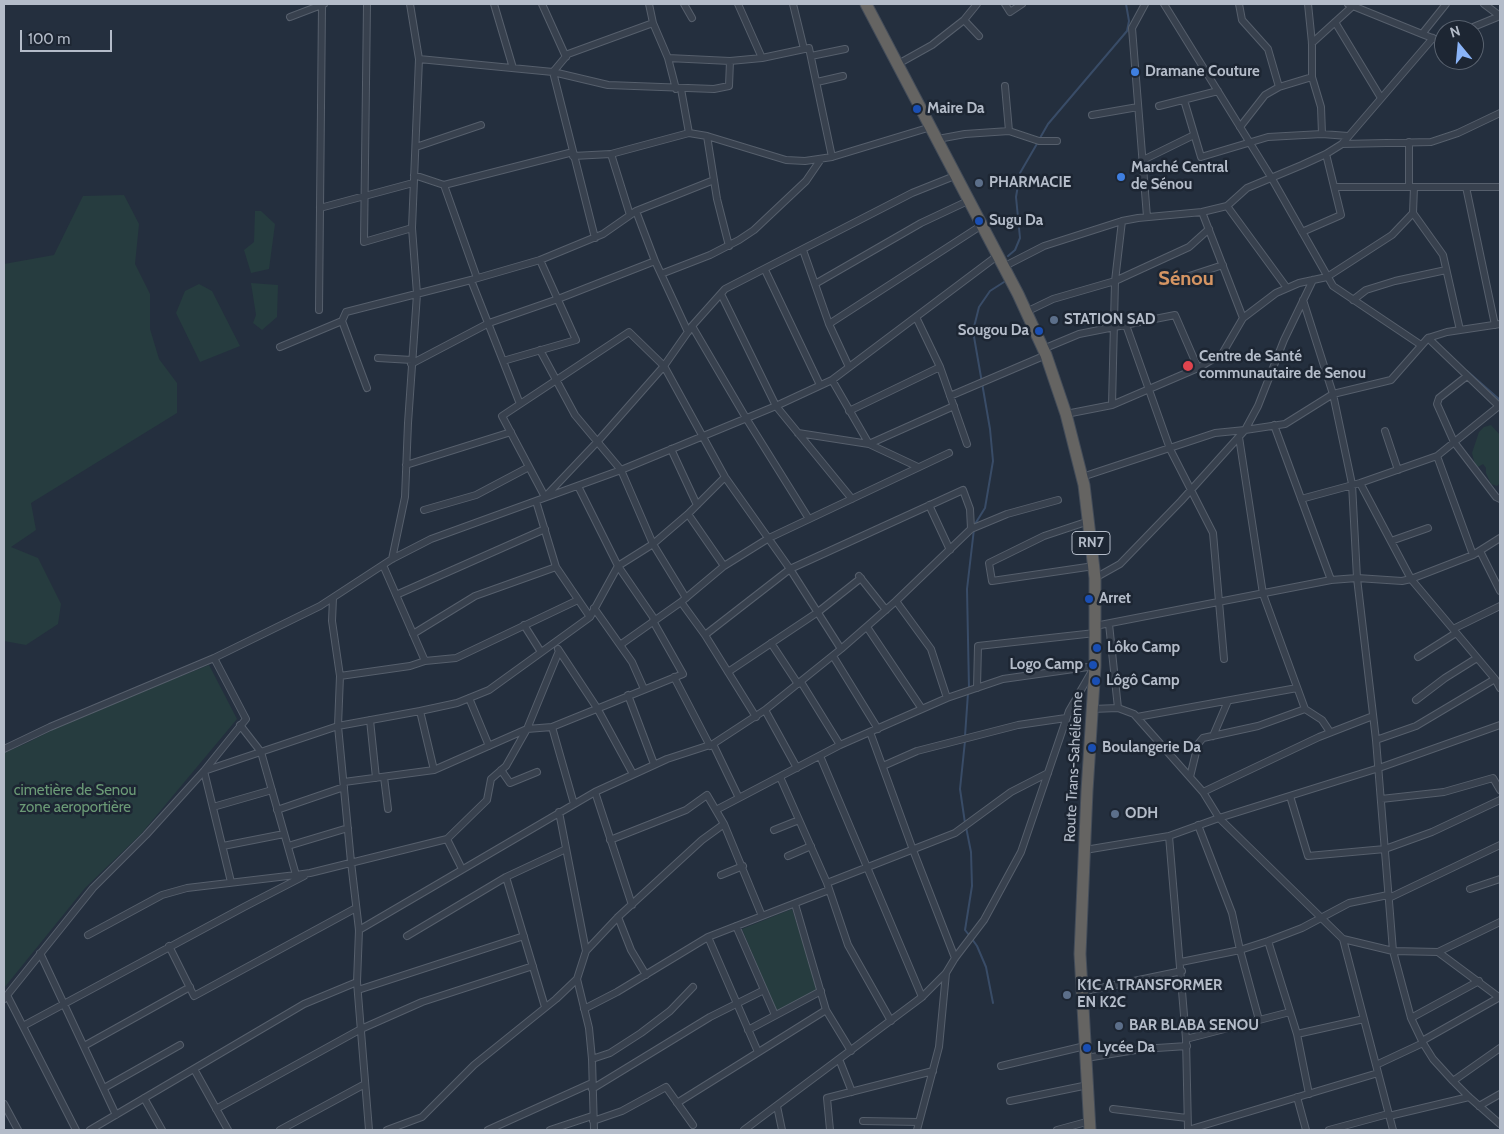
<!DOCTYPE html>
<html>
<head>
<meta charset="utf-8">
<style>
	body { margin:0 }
	#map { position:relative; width:1504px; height:1134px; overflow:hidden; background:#242f3e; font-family:Cabin,sans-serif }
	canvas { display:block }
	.frame { position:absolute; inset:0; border:5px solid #b4bcc9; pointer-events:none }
	.north { position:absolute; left:1434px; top:20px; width:50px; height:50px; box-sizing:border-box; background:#1d2633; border:1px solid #59626f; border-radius:50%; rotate:343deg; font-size:14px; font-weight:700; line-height:20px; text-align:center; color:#b4bcc9 }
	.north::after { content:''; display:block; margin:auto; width:18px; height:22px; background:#8ab4f8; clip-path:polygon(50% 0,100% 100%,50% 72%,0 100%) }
	.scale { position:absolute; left:20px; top:30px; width:92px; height:22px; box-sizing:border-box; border:2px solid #b4bcc9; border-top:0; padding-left:6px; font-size:15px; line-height:18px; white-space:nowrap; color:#b4bcc9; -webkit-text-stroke:4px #1d2633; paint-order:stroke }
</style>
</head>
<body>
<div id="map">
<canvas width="1504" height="1134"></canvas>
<div class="frame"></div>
<div class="north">N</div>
<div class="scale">100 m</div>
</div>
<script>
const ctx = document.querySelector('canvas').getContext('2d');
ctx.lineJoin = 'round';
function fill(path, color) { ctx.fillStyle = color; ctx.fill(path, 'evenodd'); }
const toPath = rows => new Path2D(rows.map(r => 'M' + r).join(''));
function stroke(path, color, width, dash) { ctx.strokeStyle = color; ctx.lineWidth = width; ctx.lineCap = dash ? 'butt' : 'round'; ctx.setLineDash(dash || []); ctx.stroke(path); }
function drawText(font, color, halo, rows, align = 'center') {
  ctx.font = font + ' Cabin,sans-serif'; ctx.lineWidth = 5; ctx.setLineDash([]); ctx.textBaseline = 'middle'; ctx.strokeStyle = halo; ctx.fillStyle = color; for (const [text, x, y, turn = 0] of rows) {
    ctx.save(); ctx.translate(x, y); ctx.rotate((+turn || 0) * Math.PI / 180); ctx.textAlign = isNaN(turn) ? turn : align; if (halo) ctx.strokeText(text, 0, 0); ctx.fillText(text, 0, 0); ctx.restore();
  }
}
fill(toPath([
	[124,195,139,224,135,264,150,294,150,329,159,359,177,383,177,413,31,503,36,530,11,547,38,558,61,604,58,624,26,645,4,641,4,264,54,255,83,196],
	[255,211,261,211,275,224,269,269,251,273,244,250,254,242],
	[251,283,278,285,277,317,262,330,253,323,256,315],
	[199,284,212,291,240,346,200,362,176,313,185,291],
	[1491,425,1500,435,1500,483,1497,486,1491,484,1486,473,1486,468,1483,464,1478,467,1475,465,1472,453,1479,432,1484,427],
	[209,665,237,719,141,834,85,888,4,988,4,753,29,742,76,718],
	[792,909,819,991,777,1012,742,929]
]), '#263c3f');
stroke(toPath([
	[1040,138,1048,124,1127,31,1129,21,1126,4],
	[1008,256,1015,250,1020,238,1016,197,1020,173,1038,142],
	[1467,371,1500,400],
	[975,524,985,508,993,461,990,429,973,331,979,307,990,291,1004,282],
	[969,689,967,589,974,529],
	[965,736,968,693],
	[965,741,960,789,965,823],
	[966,827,971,852,972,886,965,930,969,935],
	[972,939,977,946,986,967,993,1003]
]), '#394c67', 2);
const minor = toPath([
	[367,4,364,242,412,228],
	[494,4,513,68],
	[542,4,566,57],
	[684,4,692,18],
	[793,4,804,49],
	[1005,4,1010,12,1022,4],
	[1145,4,1132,28,1147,217],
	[1164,4,1271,177,1333,286,1421,345],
	[1239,4,1242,20,1268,49,1279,87],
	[1308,4,1312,43,1312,77,1321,107,1322,134],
	[1348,4,1422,34,1440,41,1444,39],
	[1484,4,1500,16],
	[290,17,324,4],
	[964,20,979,36],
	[1335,22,1381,98],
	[1466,30,1500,16],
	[1422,34,1446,4],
	[1312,43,1355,4],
	[811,56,845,49],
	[668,58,676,89],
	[762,58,809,48,832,157],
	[419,59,553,72,608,85,714,89,729,86,730,61,668,58,653,23,649,4],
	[730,61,762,58,738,4],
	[898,64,932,45,964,20,977,4],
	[817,82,843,76],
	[1005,86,1009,131],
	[681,89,689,133],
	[1184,100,1201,157,1268,137,1322,134,1348,136],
	[1159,106,1218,91],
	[1092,115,1138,107],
	[1240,127,1265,95,1279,87,1312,77],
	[707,136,717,199,729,246],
	[938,139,965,134,1009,131,1039,141,1057,141],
	[1409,142,1409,187],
	[1342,144,1431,142,1458,133,1500,113],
	[416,147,481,125],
	[611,154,630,215],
	[573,156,611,154,689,133,707,136,786,160,805,161,832,157,931,127],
	[1143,160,1194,135],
	[414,175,444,185,573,152],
	[444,185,477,278],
	[1335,187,1500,187],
	[1414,187,1413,213,1443,255,1460,330],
	[1466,187,1495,325],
	[1227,206,1287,288],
	[320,208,413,183],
	[636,211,655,261,688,332],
	[1202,212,1243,318],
	[1302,232,1341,215,1326,154],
	[595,238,553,72,568,54,653,23],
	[803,250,829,324,849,367],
	[1003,267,1044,246,1122,221,1138,218,1202,212,1227,206,1247,188,1302,165,1326,154,1342,144,1433,38],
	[765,270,820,385],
	[661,274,710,255,739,240,754,230,806,181,821,159],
	[471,280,520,404],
	[1177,280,1223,265],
	[815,284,921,223,970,200],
	[721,294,776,406,852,499],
	[1303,300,1333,394,1352,484,1357,578,1376,740,1393,951,1411,1018,1423,1043,1433,1059,1453,1081,1469,1097,1500,1124],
	[1353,300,1366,290,1395,281,1446,270],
	[319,310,322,5],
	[1026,312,1053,299,1115,281,1189,247,1209,229],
	[916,317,940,367,967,444],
	[342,321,367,388],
	[829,324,982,225],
	[1126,325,1170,449,1213,533,1224,659],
	[692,326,746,418,809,519],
	[1428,338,1500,407],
	[280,347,342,321,346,312,471,280,540,260,603,234,636,211,714,180],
	[1043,349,1079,334,1175,315,1198,368],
	[540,350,575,415,621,470,653,544,686,598],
	[378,358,412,360],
	[503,361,576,340,540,260],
	[411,364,489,323,558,299,655,261],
	[1467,376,1439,398,1437,404,1454,442,1496,497,1500,499],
	[832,380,869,444,954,406],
	[950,396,1046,355],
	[1112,405,1115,281,1122,221],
	[849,411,940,367],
	[1066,414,1112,405,1198,368,1222,354,1243,318,1276,293,1299,283,1327,277,1392,235,1413,213],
	[1274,425,1331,580],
	[1385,431,1398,470],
	[798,433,869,444,918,467],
	[1239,437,1263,594,1305,709,1322,720,1330,732],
	[671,449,697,505],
	[1437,456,1473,555],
	[406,465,511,432],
	[1082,477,1215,433,1245,430,1285,424,1333,394,1391,380,1428,338,1447,332,1500,324],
	[1360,483,1411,579,1495,679,1500,688],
	[578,486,618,566,655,620],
	[1301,499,1360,483,1437,456,1499,406],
	[536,501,556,567,590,617],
	[929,505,950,550],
	[424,510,476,495,529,467],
	[688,514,724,566],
	[1089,521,1044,536,989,563,992,581,1094,566],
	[1391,541,1428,528],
	[1480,551,1500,591],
	[392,559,405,497,408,423,417,294,412,228,419,59,410,4],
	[859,576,886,610],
	[1095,578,1120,564,1181,501,1245,430,1258,406,1284,340,1313,280],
	[396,595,545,529],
	[333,598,332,621,340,676,338,726,351,862,359,930,357,982,369,1130],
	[896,601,931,649,947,698],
	[594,608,632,662,644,689],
	[1109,624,1118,708],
	[524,625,541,652],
	[1095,626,1331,580,1357,578,1402,581,1411,579,1473,555,1500,538],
	[867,627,922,709],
	[1453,629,1500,606],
	[413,634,475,596,556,567],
	[705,635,790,569,963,490,970,509,971,529],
	[771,643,798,684],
	[620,645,681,602],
	[558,649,597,708,633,774],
	[841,649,790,569,725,477,664,366,629,332,502,416,545,497,598,441,664,366,692,326,725,289,912,193,957,175],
	[833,656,878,729],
	[1418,657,1456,633],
	[425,661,456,658,578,600],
	[728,672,818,612,861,578],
	[340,676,410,666,425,661,383,565],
	[674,677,710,746],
	[801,682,840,745,947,698,1003,679,1095,666],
	[977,688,978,646,1095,633],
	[628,695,654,764],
	[469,698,489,746],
	[1416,700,1445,678,1477,658],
	[1092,709,1118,708,1134,714,1203,792,1219,818,1343,939,1393,951,1438,952,1500,998],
	[765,710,797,768],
	[420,711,434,770],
	[756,717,705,635,681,602,724,566,769,538,949,453],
	[1137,717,1297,688],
	[370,720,376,778],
	[240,725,261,752,296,875,310,873,447,839,487,800,491,779,506,766,527,729,559,651],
	[552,727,574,804],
	[870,732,913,850,955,958],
	[1213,736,1228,701],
	[1376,740,1416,726,1495,679],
	[713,744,739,798],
	[4,749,50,727,214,658,320,606,392,559,431,539,621,470,776,406,832,380,997,256],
	[820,756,922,997],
	[883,766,917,751,1018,725,1066,718],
	[501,770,510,783,537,772],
	[384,777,388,809],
	[780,777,827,883,848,945,891,1021],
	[1190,777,1198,744,1203,738,1258,726,1305,709],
	[344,782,434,770,527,729,552,727,683,674,653,621],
	[595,792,632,905],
	[1203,792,1319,737,1373,716],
	[1290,796,1308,856,1385,849,1432,832,1500,800],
	[1381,799,1444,792,1493,778,1500,790],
	[213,807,272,790],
	[277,810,344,787],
	[716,810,840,745],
	[559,812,586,951],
	[1198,825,1232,913,1240,950,1259,1020],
	[774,830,799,820],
	[1169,836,1186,1039,1188,1130],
	[447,839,462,869],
	[610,840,686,810,707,795,724,824,762,916],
	[223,846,284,834],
	[288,846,348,828],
	[1085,850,1169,836,1219,818,1379,768,1500,725],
	[788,856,811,846],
	[721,875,743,866],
	[506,877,545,1007],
	[231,882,204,771,338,726,420,711,457,703,489,690,590,617,618,566,653,544,688,514,725,477],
	[827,883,955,833,1011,792,1048,773],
	[1470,889,1500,879],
	[1389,898,1500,845],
	[795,904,826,1010,851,1051],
	[618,917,631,950,646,975],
	[736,926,775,1015],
	[359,930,595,792,667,759,713,744,765,710,841,649,896,601,971,529,1007,514,1058,500],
	[88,935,162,895,187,888,296,875],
	[407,936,506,877,566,849],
	[708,937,758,1052],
	[1343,939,1393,1130],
	[1268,941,1297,1034,1309,1094],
	[169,946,194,996,356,908],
	[1438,952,1500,922],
	[40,953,116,1115],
	[1181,962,1240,950,1268,941,1302,928,1349,903,1388,895],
	[358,990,524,936],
	[1081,992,1182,971],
	[7,995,76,1130],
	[4,999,93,888,146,835,204,771,246,719,214,658],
	[584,1009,617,992,708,937,829,890],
	[1411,1018,1479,981],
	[23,1026,244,907,304,876],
	[748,1030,821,991],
	[1297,1034,1364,1019],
	[1186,1039,1290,1012],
	[1422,1041,1500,997],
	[84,1046,190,987],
	[1086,1058,1142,1049,1187,1046],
	[592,1059,610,1053,641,1033,670,1011,693,987],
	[839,1059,852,1092],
	[1376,1065,1423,1043],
	[1001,1066,1085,1046],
	[194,1069,228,1130],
	[1453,1081,1500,1048],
	[104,1088,180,1045],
	[592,1089,710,1017,764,990],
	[1297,1097,1306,1130],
	[144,1098,162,1130],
	[1010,1101,1088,1085],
	[677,1103,826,1010],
	[4,1104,18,1130],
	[777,1106,782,1130],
	[1479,1106,1500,1094],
	[216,1109,361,1029,422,1002,533,966],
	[1113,1109,1187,1118],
	[1389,1116,1469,1097],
	[593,1121,622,1111,666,1087,693,1125],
	[863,1121,919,1122],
	[90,1130,304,1004,357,982],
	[280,1130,365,1084],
	[387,1130,422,1117,474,1065,556,999,577,979],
	[488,1130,592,1083],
	[550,1130,592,1116],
	[594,1130,592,1059,589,1028,577,979,586,951,618,917,702,840,724,824],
	[744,1130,922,997,946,973,955,958,984,920,1021,852,1069,711,1092,671],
	[830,1130,827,1098,933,1071],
	[917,1130,939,1047,946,973],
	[1057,1130,1090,1121],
	[1188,1130,1378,1073],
	[1329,1130,1388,1114]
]);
const trunk = toPath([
	[866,4,1018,294,1046,355,1066,414,1084,485,1095,578,1095,666,1087,791,1080,954,1090,1130]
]);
stroke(minor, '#565f6c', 8);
stroke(trunk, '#434c59', 13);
stroke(minor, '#38414e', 6);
stroke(trunk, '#656462', 11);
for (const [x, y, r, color] of [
	[1135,72,5,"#3f7fe0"],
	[917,109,5,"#1a4fb4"],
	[1121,177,5,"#3f7fe0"],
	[979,183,5,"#5c6f8a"],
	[979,221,5,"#1a4fb4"],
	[1054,320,5,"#5c6f8a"],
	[1039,331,5,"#1a4fb4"],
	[1188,366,6,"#e0444e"],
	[1089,599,5,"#1a4fb4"],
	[1097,648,5,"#1a4fb4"],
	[1093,665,5,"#1a4fb4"],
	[1096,681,5,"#1a4fb4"],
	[1092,748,5,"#1a4fb4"],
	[1115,814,5,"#5c6f8a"],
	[1067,995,5,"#5c6f8a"],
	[1119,1026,5,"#5c6f8a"],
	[1087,1048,5,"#1a4fb4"]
]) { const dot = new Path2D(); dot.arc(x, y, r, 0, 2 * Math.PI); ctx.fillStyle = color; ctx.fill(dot); stroke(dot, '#1d2633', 2); }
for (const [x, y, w] of [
	[1091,543,38]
]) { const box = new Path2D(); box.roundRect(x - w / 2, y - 11.5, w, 23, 4); ctx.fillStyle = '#1d2633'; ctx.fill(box); stroke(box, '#b4bcc9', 1); }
drawText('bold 14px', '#b4bcc9', null, [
	["RN7",1091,543]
]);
drawText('bold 15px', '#b4bcc9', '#1d2633', [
	["Dramane Couture",1145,72],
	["Maire Da",927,109],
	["Marché Central",1131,168],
	["de Sénou",1131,185],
	["PHARMACIE",989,183],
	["Sugu Da",989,221],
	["STATION SAD",1064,320],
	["Sougou Da",1029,331,"right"],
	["Centre de Santé",1199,357],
	["communautaire de Senou",1199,374],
	["Arret",1099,599],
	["Lôko Camp",1107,648],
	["Logo Camp",1083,665,"right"],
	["Lôgô Camp",1106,681],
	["Boulangerie Da",1102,748],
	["ODH",1125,814],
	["K1C A TRANSFORMER",1077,986],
	["EN K2C",1077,1003],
	["BAR BLABA SENOU",1129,1026],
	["Lycée Da",1097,1048]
], 'left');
drawText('15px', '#b4bcc9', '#1d2633', [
	["Route Trans-Sahélienne",1074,767,-87]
]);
drawText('15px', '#6b9a76', '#1d2633', [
	["cimetière de Senou",75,791],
	["zone aeroportière",75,808]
]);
drawText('bold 20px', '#d59563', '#1d2633', [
	["Sénou",1186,279]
]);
</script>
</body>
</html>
